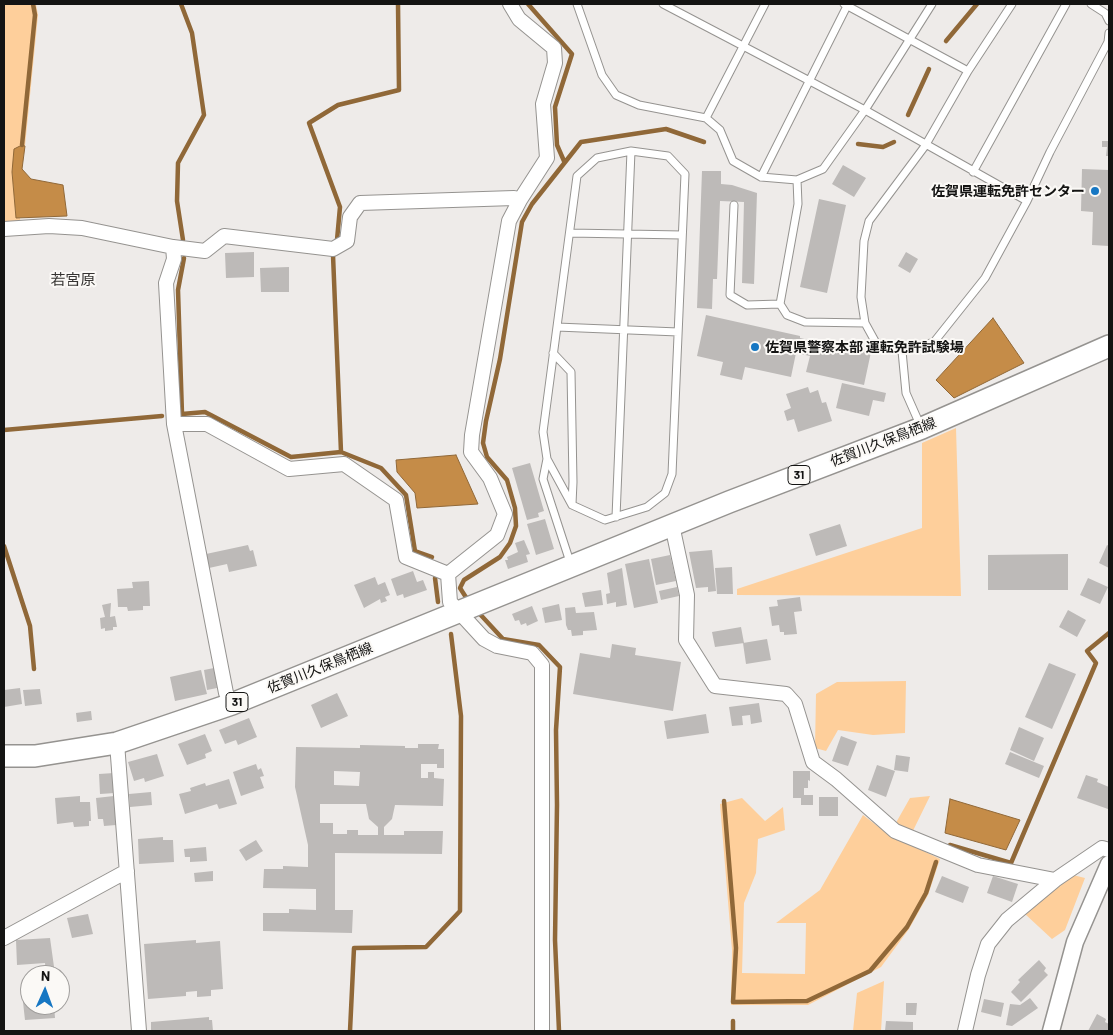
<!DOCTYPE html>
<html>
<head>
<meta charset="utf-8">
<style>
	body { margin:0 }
	#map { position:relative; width:1113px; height:1035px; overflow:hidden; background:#eeebe9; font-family:Barlow,sans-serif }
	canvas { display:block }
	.frame { position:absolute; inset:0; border:5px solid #141413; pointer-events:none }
	.north { position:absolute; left:20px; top:965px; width:50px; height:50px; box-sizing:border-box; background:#fbf9f6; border:1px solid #9f9d9b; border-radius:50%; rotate:2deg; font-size:14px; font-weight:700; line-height:20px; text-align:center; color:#141413 }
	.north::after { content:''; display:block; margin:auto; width:18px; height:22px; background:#1777c3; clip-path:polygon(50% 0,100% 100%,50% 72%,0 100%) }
</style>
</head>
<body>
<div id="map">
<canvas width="1113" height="1035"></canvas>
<div class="frame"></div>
<div class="north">N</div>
</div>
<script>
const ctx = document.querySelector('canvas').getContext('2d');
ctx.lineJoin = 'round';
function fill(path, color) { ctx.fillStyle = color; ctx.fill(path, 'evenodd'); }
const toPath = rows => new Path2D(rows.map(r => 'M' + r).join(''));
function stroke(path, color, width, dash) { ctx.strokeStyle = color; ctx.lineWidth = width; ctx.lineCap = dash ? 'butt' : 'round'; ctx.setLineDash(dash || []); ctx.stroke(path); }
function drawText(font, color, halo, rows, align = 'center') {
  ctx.font = font + ' Barlow,"Noto Sans JP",sans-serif'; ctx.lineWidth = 4; ctx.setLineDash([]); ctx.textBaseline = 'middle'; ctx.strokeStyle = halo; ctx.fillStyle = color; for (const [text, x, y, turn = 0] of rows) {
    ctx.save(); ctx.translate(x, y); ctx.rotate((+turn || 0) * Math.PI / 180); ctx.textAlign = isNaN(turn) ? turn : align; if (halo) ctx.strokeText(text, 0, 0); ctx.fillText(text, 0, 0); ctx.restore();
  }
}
fill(toPath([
	[4,4,36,4,38,15,25,146,22,145,12,172,16,217,20,218,21,228,4,229],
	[956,428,961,596,737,595,737,589,922,528,922,443],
	[906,681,905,733,873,735,838,730,826,751,815,748,816,694,837,682],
	[930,796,907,843,940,859,928,895,909,929,881,967,808,1005,731,1005,732,950,720,804,742,798,765,821,783,807,785,830,758,839,756,873,744,903,742,973,805,974,806,923,776,923,820,890,863,815,889,835,910,798],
	[1073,875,1085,878,1065,930,1052,939,1025,914],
	[884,981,881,1031,853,1031,857,993]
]), '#fecf9b');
const water = toPath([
	[22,145,25,146,22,169,31,179,63,185,67,216,16,218,12,172,14,149,22,145],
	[993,318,1024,363,954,398,936,380,993,318],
	[456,455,478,504,417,508,415,493,397,472,396,460,456,455],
	[950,799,1020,820,1006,850,945,833,950,799]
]);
fill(water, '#c58c48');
stroke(water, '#906838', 1);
stroke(toPath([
	[181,4,192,33,204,115,178,163,177,201,183,240],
	[528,4,572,54,555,107,557,145,564,161],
	[946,41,977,4],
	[908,115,929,69],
	[858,144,883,147,894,142],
	[22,145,35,15,33,4],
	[337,240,340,207,309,123,338,105,399,90,398,4],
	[333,255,341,452,381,468,406,495,415,551,432,557],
	[184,258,178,290,182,414,205,412,291,457,341,452],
	[4,430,162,416],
	[4,546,30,626,34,669],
	[435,578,438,602],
	[469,602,460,588,464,580,500,557,510,543,516,526,515,508,507,480,487,457,483,443,486,421,500,359,522,222,532,204,581,142,666,129,704,142],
	[478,612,503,639,539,645,560,667,556,730,557,805,555,940,559,1031],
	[724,801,736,948,733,1002,807,1001,870,971,907,927,926,893,936,862],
	[950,845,1011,863,1096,663,1087,651,1109,633],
	[350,1031,354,948,426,947,460,911,461,716,451,634],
	[733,1031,733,1021]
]), '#906838', 4.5);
fill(toPath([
	[1102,141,1109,141,1109,156,1106,156,1107,147,1102,147],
	[843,165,866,178,854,197,832,184],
	[1082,169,1109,170,1109,246,1092,245,1093,212,1081,211],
	[702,171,721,171,721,184,732,185,757,193,754,284,742,283,744,202,720,201,717,279,713,279,712,309,697,308],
	[819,199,846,205,827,293,800,287],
	[254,252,254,277,226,278,225,253],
	[906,252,918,259,910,273,898,266],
	[289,267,289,292,261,292,260,268],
	[706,315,800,336,800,338,813,341,814,339,871,352,864,385,806,372,810,356,796,353,791,377,745,367,742,380,720,375,723,362,697,356],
	[842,383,886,393,884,402,873,400,869,416,836,408],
	[808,387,810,393,818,390,822,403,826,402,832,421,798,432,794,419,787,421,784,411,791,408,786,394],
	[530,463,544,511,538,513,539,517,527,520,512,468],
	[545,519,554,549,536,555,527,524],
	[840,524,847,546,816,556,809,534],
	[524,540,530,554,526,555,528,562,508,569,505,560,508,560,507,557,518,552,515,543],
	[248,545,250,551,253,550,257,566,229,572,227,564,209,568,206,554],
	[1107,545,1109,546,1109,568,1099,563],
	[712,550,716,591,708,592,708,587,696,588,689,552],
	[1068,554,1068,590,988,590,988,555],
	[670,555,676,581,656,585,651,559],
	[649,559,658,603,634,608,625,564],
	[732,567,733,594,717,594,715,568],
	[622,568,627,605,616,607,616,602,607,604,606,594,610,593,607,573],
	[413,571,417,582,423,580,427,590,404,598,403,594,397,596,391,579],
	[375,577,378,585,385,582,390,595,385,597,387,601,381,603,380,599,364,608,354,585],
	[1088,578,1108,587,1100,604,1080,595],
	[149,581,150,606,143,606,143,610,128,611,127,607,118,607,117,589,133,588,132,582],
	[677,587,679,596,661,600,659,591],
	[601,590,603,605,585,607,582,593],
	[800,597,802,611,794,612,797,634,784,635,784,632,780,632,779,625,772,626,769,607,778,606,777,600],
	[111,603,110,617,115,616,117,627,113,627,113,630,105,631,105,628,101,629,100,618,105,617,102,605],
	[559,604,562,620,545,623,542,608],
	[532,606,538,621,527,626,526,623,521,625,519,620,515,621,512,614],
	[575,607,576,613,594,612,597,630,583,631,583,635,572,636,571,630,568,630,566,625,565,608],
	[1068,610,1086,620,1077,637,1059,627],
	[741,627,744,643,715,647,712,632],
	[767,639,771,660,746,664,743,643],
	[612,644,636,648,635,655,681,662,673,711,573,694,580,653,610,658],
	[1049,663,1076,674,1052,729,1025,717],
	[214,668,217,688,207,690,204,670],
	[201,670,207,694,175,701,170,677],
	[20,688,22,704,4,707,4,690],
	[40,689,42,704,25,706,23,690],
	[337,693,348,716,321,728,311,705],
	[759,703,762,722,751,724,750,715,742,716,743,725,732,726,729,707],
	[91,711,92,720,77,722,76,713],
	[706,714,709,733,667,739,664,721],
	[249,718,257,737,238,745,236,740,225,744,219,730],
	[1019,727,1044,738,1034,761,1010,750],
	[205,734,212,751,205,754,206,758,187,765,178,744],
	[841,736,857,742,848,766,832,761],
	[418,744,439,744,438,749,444,749,444,768,437,768,437,764,421,764,421,778,428,778,428,772,434,772,434,778,444,779,443,806,395,805,392,819,384,827,384,835,404,835,404,831,443,831,442,854,335,853,335,910,353,910,352,933,263,931,263,913,289,913,289,909,316,910,316,889,263,888,264,869,283,869,283,866,308,867,308,845,295,787,296,747,360,748,360,745,405,746,405,748,418,748],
	[334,771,360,772,359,786,334,785],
	[320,804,366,804,369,819,378,827,378,835,358,835,358,830,347,830,347,834,333,834,333,823,320,823],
	[1010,752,1044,766,1039,778,1005,764],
	[157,754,164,776,145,782,144,778,134,781,128,762],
	[896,755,910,757,908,772,894,770],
	[256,764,258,770,261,768,264,776,260,777,264,788,241,796,233,772],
	[877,765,895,771,886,797,868,790],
	[793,771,810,771,810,781,808,780,808,788,804,788,804,795,813,795,813,805,801,805,801,798,793,798],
	[114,773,115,793,100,794,99,774],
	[1086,775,1098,779,1097,782,1109,787,1108,809,1077,798],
	[229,779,237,804,219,809,217,804,185,814,179,794,191,791,190,788,205,783,206,786],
	[151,792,152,805,130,807,129,794],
	[80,796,80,802,90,802,91,821,89,821,89,826,74,827,73,822,57,824,55,798],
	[114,796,116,825,104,826,103,819,98,819,96,798],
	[819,797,838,797,838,816,819,816],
	[163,837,163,840,173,840,174,862,139,864,138,839],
	[256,840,263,851,246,861,239,850],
	[206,847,207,861,190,862,190,857,185,857,184,849],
	[213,871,213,881,195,882,194,873],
	[942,876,969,887,963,903,935,892],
	[993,876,1018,884,1012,902,987,893],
	[88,914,93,934,72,938,67,918],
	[50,938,55,974,46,974,45,963,17,965,16,940],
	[196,940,196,943,220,941,223,989,211,990,211,996,197,997,197,991,186,992,186,996,148,999,144,944],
	[1039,960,1046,968,1044,971,1048,975,1021,1002,1011,992,1020,982,1018,980],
	[1030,998,1038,1008,1012,1026,1006,1025,1010,1004,1020,1005],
	[984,999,1004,1003,1001,1017,981,1012],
	[23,1002,30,1002,30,1005,54,1005,55,1018,25,1020],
	[906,1003,917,1003,916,1015,906,1015],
	[1097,1014,1106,1019,1105,1022,1109,1024,1109,1031,1088,1031],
	[209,1017,209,1020,212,1020,213,1031,151,1031,151,1022],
	[886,1021,913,1022,913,1031,885,1031]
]), '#bdbab8');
const service = toPath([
	[577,4,602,75,616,95,639,105,706,118,720,130,733,161,761,177,797,180,823,169,865,110,932,4],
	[663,4,865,110,1027,201],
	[844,4,968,71],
	[1091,4,1105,13,1109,21],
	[706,118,765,4],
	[631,151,668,156,685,174,672,474,665,493,647,507,605,520,572,505,547,459,543,432,577,176,597,158,631,151],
	[973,172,1066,4],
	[761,177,848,4],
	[797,180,798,204,780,304,787,315,805,322,865,323],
	[734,205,730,295,747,305,780,304],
	[570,233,682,235],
	[557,327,678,332],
	[902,351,934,342,985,278,1027,201,1050,152,1108,42,1109,33],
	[553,353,571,372,573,482,572,504],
	[921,427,906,393,902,351,876,343,865,323,861,297,864,241,869,221,925,146,968,71,1012,4],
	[547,459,543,479,571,565],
	[616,517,631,151]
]);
const minor = toPath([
	[4,229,49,226,82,228,173,247,205,251,224,236,333,249,347,241,350,217,360,203,514,198,520,200,547,158,543,104,555,63,554,48,519,19,510,4],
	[173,247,174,259,166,283,174,424,226,693,232,704],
	[174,424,207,424,289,469,344,464,396,500,406,557,448,574,450,602,484,639,497,646,532,653,542,665,542,1031],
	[672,525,687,595,686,640,715,686,786,694,795,704,813,762,836,779,895,831,978,865,1055,880],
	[448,574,497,535,505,514,490,478,471,452,472,435,509,221,520,200],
	[117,743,139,1031],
	[4,938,127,871],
	[965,1031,978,975,988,944,1007,920,1055,880,1102,848,1109,850]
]);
const tertiary = toPath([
	[1051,1031,1075,942,1109,864]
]);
const primary = toPath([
	[4,756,35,756,117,743,232,704,729,502,922,428,1109,346]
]);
stroke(service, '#959390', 9);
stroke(minor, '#959390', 16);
stroke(tertiary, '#959390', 19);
stroke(primary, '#959390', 24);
stroke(service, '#fff', 7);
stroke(minor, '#fff', 14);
stroke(tertiary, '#fff', 16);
stroke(primary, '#fff', 21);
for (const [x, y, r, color] of [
	[1095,191,5,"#1777c3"],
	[755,347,5,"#1777c3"]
]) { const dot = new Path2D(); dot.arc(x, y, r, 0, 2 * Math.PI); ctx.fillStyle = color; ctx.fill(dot); stroke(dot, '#fbf9f6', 2); }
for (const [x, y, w] of [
	[799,475,22],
	[237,702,22]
]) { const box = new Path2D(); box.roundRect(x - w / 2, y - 9.5, w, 19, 4); ctx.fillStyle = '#fbf9f6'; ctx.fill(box); stroke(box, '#141413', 1); }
drawText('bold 12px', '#141413', null, [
	["31",799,475],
	["31",237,702]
]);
drawText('bold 14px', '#141413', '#fbf9f6', [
	["佐賀県運転免許センター",1085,191],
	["佐賀県警察本部 運転免許試験場",765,347,"left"]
], 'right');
drawText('14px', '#141413', '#fbf9f6', [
	["佐賀川久保鳥栖線",883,442,-21],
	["佐賀川久保鳥栖線",320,668,-22]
]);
drawText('15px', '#363432', '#fbf9f6', [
	["若宮原",73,280]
]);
</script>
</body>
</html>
